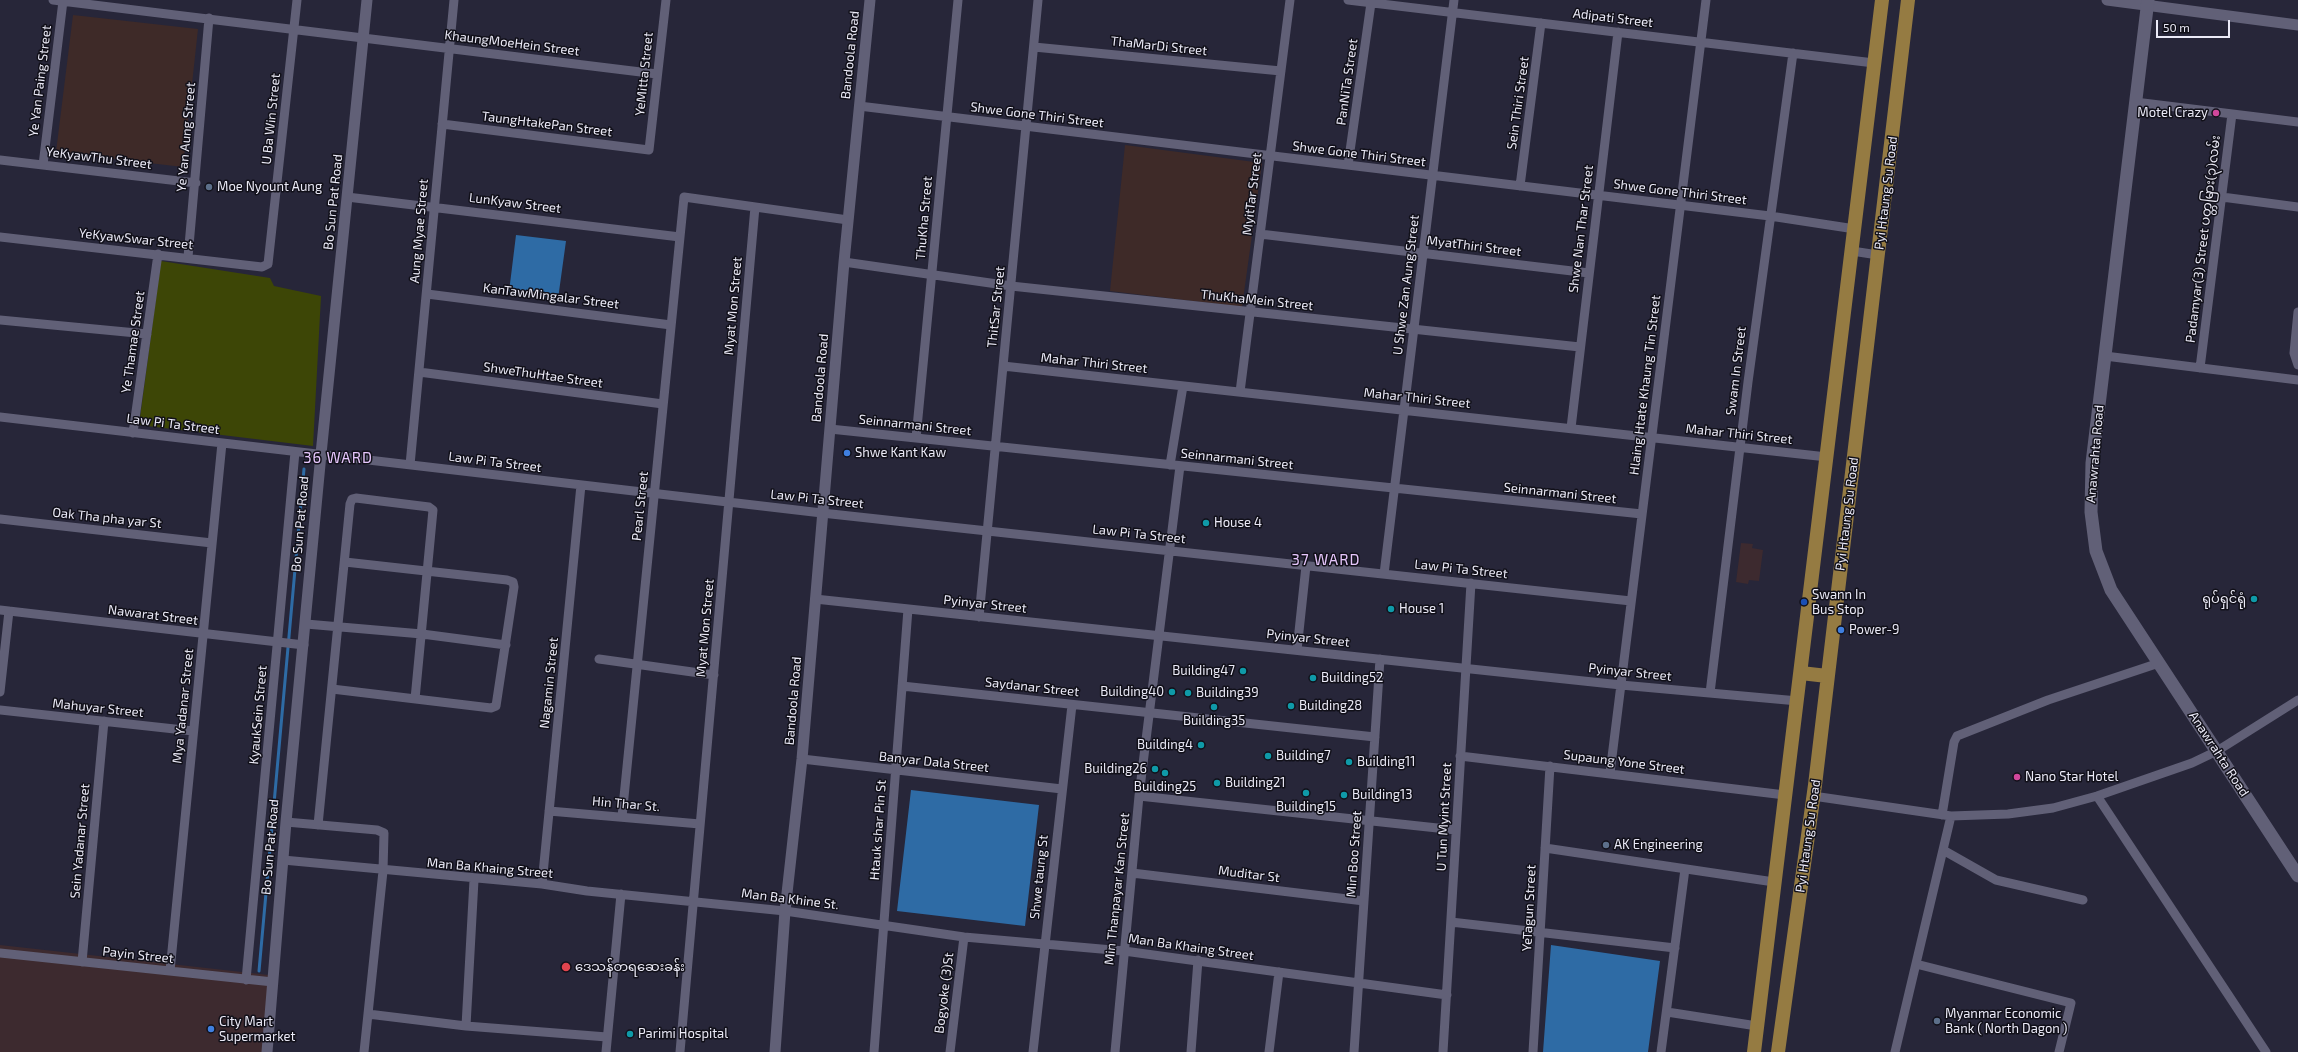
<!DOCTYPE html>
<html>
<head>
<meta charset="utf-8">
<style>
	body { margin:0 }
	#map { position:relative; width:2298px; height:1052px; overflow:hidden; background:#272639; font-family:"Exo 2",sans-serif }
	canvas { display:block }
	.scale { position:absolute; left:2156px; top:20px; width:74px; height:18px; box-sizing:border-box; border:2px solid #ebeaf7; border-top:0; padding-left:5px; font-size:12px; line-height:14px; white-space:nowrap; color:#ebeaf7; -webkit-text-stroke:3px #111019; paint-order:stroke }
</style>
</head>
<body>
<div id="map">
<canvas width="2298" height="1052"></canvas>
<div class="scale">50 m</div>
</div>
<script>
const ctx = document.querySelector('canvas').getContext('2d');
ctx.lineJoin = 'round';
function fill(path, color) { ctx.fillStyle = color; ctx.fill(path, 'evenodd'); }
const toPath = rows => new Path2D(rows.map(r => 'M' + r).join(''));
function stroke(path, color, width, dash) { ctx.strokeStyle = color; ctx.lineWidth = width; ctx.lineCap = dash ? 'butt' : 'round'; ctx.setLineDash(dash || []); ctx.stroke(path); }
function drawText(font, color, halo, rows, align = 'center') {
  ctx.font = font + ' "Exo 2","Noto Sans Myanmar",sans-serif'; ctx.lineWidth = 3; ctx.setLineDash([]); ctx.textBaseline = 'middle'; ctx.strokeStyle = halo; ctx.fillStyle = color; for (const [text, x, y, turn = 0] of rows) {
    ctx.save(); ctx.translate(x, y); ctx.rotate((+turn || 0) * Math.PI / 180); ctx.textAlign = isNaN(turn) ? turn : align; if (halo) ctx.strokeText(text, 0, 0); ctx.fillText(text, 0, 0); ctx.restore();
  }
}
fill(toPath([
	[1741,543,1753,544,1752,548,1763,550,1759,581,1749,580,1748,584,1736,582],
	[0,945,278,976,271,1052,0,1052]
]), '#3d2a2f');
fill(toPath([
	[73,15,198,29,183,167,56,152],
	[1125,145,1262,163,1242,307,1110,291]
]), '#3e2a28');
fill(toPath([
	[161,261,270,278,274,286,321,296,313,446,139,425]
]), '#3d4606');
fill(toPath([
	[516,235,566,241,558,299,509,292],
	[911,790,1039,805,1025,926,897,911],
	[1551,945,1660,961,1648,1052,1543,1052]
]), '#2e6ba5');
stroke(toPath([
	[259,971,304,469]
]), '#2e6ba5', 3);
stroke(toPath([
	[53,0,657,74],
	[1348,0,1874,63],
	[1034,47,1281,71],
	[2135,102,2298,122],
	[859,106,1770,216,1855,229],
	[442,124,649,150,666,0],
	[0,160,196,183],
	[43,165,63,1],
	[1348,165,1371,3],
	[1520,186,1541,23],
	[347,197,680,237],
	[2222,197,2298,207],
	[1260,234,1589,273],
	[0,237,262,267,268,264,297,0],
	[1852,251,1878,255],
	[188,257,209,18],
	[844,262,1011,286,1580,347],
	[427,294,671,325],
	[2298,312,2294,353,2298,365],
	[0,320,147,334],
	[2105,356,2298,380],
	[1003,366,1827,457],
	[2200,368,2232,114],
	[419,372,663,404],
	[1240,392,1290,0],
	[0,417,822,513,1631,601],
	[1571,428,1618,32],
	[830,429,1642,514],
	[133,433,158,254],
	[916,438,958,0],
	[410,465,454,0],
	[1170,465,1183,386],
	[0,519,212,543],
	[1384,574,1454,0],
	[815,599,1621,685,1798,701],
	[0,610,304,645],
	[979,617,1038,0],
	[306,624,422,634,506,645],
	[1297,650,1306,566],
	[599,659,714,675],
	[902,686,1375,737],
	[332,689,491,708,496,706,514,587,513,582,507,580,345,562],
	[0,692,9,611],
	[1710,693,1748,382,1793,53],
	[0,710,193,731],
	[1460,756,1785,795],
	[802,759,1062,789],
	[1610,773,1706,0],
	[1139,796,1456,830],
	[1813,796,1951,816,2008,814,2053,808,2097,796,2192,763,2217,751,2298,700],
	[2097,796,2266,1052],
	[549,811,700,824],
	[1942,815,1954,742,1957,736,2048,700,2159,663],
	[622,817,684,197,848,220],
	[286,822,377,830,384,833,383,871,364,1052],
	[318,825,350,504,352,499,356,498,429,507,433,510,415,699],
	[1545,848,1774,882],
	[1943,850,1996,880,2083,900],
	[283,860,542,884,587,891,785,911,964,937,1124,951,1447,995],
	[1132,873,1364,901],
	[474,880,466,1026,607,1037],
	[542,884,581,485],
	[1451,922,1675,948],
	[0,953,273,982],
	[82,962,104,721],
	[1916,964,2071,1003,2059,1052],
	[170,971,222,443],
	[246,980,295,452],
	[1667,1012,1757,1026],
	[368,1014,466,1026],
	[606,1052,621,894],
	[680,1052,755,207],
	[874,1052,908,609],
	[950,1052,964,937],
	[1033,1052,1072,705],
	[1115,1052,1139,796,1180,466],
	[1191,1052,1198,960],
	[1269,1052,1279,972],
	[1354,1052,1380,659],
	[1443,1052,1471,583],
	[1533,1052,1550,766],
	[1661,1052,1685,869],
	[1895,1052,1951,816]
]), '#616077', 9);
stroke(toPath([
	[2107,0,2298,25],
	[267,1052,286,822,321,454,367,0],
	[775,1052,785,911,802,759,844,262,870,0]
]), '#616077', 11);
stroke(toPath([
	[2148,0,2092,463,2091,512,2096,551,2111,590,2298,876]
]), '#616077', 13);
stroke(toPath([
	[1801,673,1827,676],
	[1754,1052,1882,0],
	[1778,1052,1815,785,1908,0]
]), '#957b42', 14);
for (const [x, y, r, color] of [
	[2216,113,4,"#d1479c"],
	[209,187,4,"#5c6f8a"],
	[847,453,4,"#3f7fe0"],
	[1206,523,4,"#0f9aa8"],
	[2254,599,4,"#0f9aa8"],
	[1804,602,4,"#1a4fb4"],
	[1391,609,4,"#0f9aa8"],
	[1841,630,4,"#3f7fe0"],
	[1243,671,4,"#0f9aa8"],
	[1313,678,4,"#0f9aa8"],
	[1172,692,4,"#0f9aa8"],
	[1188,693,4,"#0f9aa8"],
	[1291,706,4,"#0f9aa8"],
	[1214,707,4,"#0f9aa8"],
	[1201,745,4,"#0f9aa8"],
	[1268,756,4,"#0f9aa8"],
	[1349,762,4,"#0f9aa8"],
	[1155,769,4,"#0f9aa8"],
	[1165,773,4,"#0f9aa8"],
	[2017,777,4,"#d1479c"],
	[1217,783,4,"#0f9aa8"],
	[1306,793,4,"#0f9aa8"],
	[1344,795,4,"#0f9aa8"],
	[1606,845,4,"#5c6f8a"],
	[566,967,5,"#e0444e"],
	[1937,1021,4,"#5c6f8a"],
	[211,1029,4,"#3f7fe0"],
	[630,1034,4,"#0f9aa8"]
]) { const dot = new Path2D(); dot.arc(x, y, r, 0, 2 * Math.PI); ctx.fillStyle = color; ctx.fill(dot); stroke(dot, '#111019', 1.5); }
drawText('13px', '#ebeaf7', '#111019', [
	["Adipati Street",1613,18,7],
	["KhaungMoeHein Street",512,43,7],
	["ThaMarDi Street",1159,46,6],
	["Bandoola Road",850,55,-84],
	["YeMitta Street",644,74,-84],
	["Ye Yan Paing Street",40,81,-83],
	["PanNiTa Street",1347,82,-82],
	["Sein Thiri Street",1518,103,-82],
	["Shwe Gone Thiri Street",1037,115,7],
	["U Ba Win Street",271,119,-84],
	["TaungHtakePan Street",547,124,7],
	["Ye Yan Aung Street",186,137,-85],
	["Shwe Gone Thiri Street",1359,154,7],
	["YeKyawThu Street",99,158,7],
	["Shwe Gone Thiri Street",1680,192,7],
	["Pyi Htaung Su Road",1886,193,-83],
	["MyitTar Street",1252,194,-83],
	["Bo Sun Pat Road",333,202,-84],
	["LunKyaw Street",515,203,7],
	["ThuKha Street",924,218,-85],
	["Shwe Nan Thar Street",1581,229,-83],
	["Aung Myae Street",419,231,-85],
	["YeKyawSwar Street",136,239,6],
	["Padamyar(3) Street ပတ္တမြား(၃)လမ်း",2203,239,-83],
	["MyatThiri Street",1474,246,7],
	["U Shwe Zan Aung Street",1406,285,-83],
	["KanTawMingalar Street",551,296,7],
	["ThuKhaMein Street",1257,300,6],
	["Myat Mon Street",733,306,-85],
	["ThitSar Street",996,307,-84],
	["Ye Thamae Street",133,342,-82],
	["Mahar Thiri Street",1094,363,6],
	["Swam In Street",1736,371,-83],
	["ShweThuHtae Street",543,375,8],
	["Bandoola Road",820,378,-85],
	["Hlaing Htate Khaung Tin Street",1645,385,-83],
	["Mahar Thiri Street",1417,398,6],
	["Law Pi Ta Street",173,424,7],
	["Seinnarmani Street",915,425,6],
	["Mahar Thiri Street",1739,434,6],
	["Anawrahta Road",2095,454,-85],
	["Seinnarmani Street",1237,459,6],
	["Law Pi Ta Street",495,462,7],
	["Seinnarmani Street",1560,493,6],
	["Law Pi Ta Street",817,499,6],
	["Pearl Street",640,506,-84],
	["Pyi Htaung Su Road",1847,514,-83],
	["Oak Tha pha yar St",107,518,6],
	["Bo Sun Pat Road",300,524,-85],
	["Law Pi Ta Street",1139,534,6],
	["Law Pi Ta Street",1461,569,6],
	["Pyinyar Street",985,604,6],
	["Nawarat Street",153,615,7],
	["Myat Mon Street",705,628,-85],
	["Pyinyar Street",1308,638,6],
	["Pyinyar Street",1630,672,6],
	["Nagamin Street",549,683,-84],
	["Saydanar Street",1032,687,6],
	["Bandoola Road",793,701,-85],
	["Mya Yadanar Street",183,706,-84],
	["Mahuyar Street",98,708,6],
	["KyaukSein Street",258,715,-85],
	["Anawrahta Road",2219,754,57],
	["Banyar Dala Street",934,762,6],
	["Supaung Yone Street",1624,762,7],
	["Hin Thar St.",626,804,5],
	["U Tun Myint Street",1444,817,-87],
	["Htauk shar Pin St",878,830,-86],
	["Pyi Htaung Su Road",1808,836,-82],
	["Sein Yadanar Street",80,841,-85],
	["Bo Sun Pat Road",270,847,-85],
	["Min Boo Street",1354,854,-86],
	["Man Ba Khaing Street",490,868,5],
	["Muditar St",1249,874,7],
	["Shwe taung St",1039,877,-84],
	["Min Thanpayar Kan Street",1117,889,-84],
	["Man Ba Khine St.",790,899,7],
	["YeTagun Street",1529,908,-87],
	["Man Ba Khaing Street",1191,947,8],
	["Payin Street",138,955,6],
	["Bogyoke (3)St",944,993,-83]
]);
drawText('13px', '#ebeaf7', '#111019', [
	["Motel Crazy",2208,113,"right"],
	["Moe Nyount Aung",217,187],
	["Shwe Kant Kaw",855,453],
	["House 4",1214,523],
	["Swann In",1812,595],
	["Bus Stop",1812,610],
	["ရုပ်ရှင်ရုံ",2246,599,"right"],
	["House 1",1399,609],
	["Power-9",1849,630],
	["Building47",1235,671,"right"],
	["Building52",1321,678],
	["Building40",1164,692,"right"],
	["Building39",1196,693],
	["Building28",1299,706],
	["Building35",1214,721,"center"],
	["Building4",1193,745,"right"],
	["Building7",1276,756],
	["Building11",1357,762],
	["Building26",1147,769,"right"],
	["Nano Star Hotel",2025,777],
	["Building21",1225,783],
	["Building25",1165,787,"center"],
	["Building13",1352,795],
	["Building15",1306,807,"center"],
	["AK Engineering",1614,845],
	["ဒေသန်တရဆေးခန်း",575,967],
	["Myanmar Economic",1945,1014],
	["Bank ( North Dagon )",1945,1029],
	["City Mart",219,1022],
	["Supermarket",219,1037],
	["Parimi Hospital",638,1034]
], 'left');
ctx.letterSpacing = '1px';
drawText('15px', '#e6c6fc', '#111019', [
	["36 WARD",338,458],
	["37 WARD",1326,560]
]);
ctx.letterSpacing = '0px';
</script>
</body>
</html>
